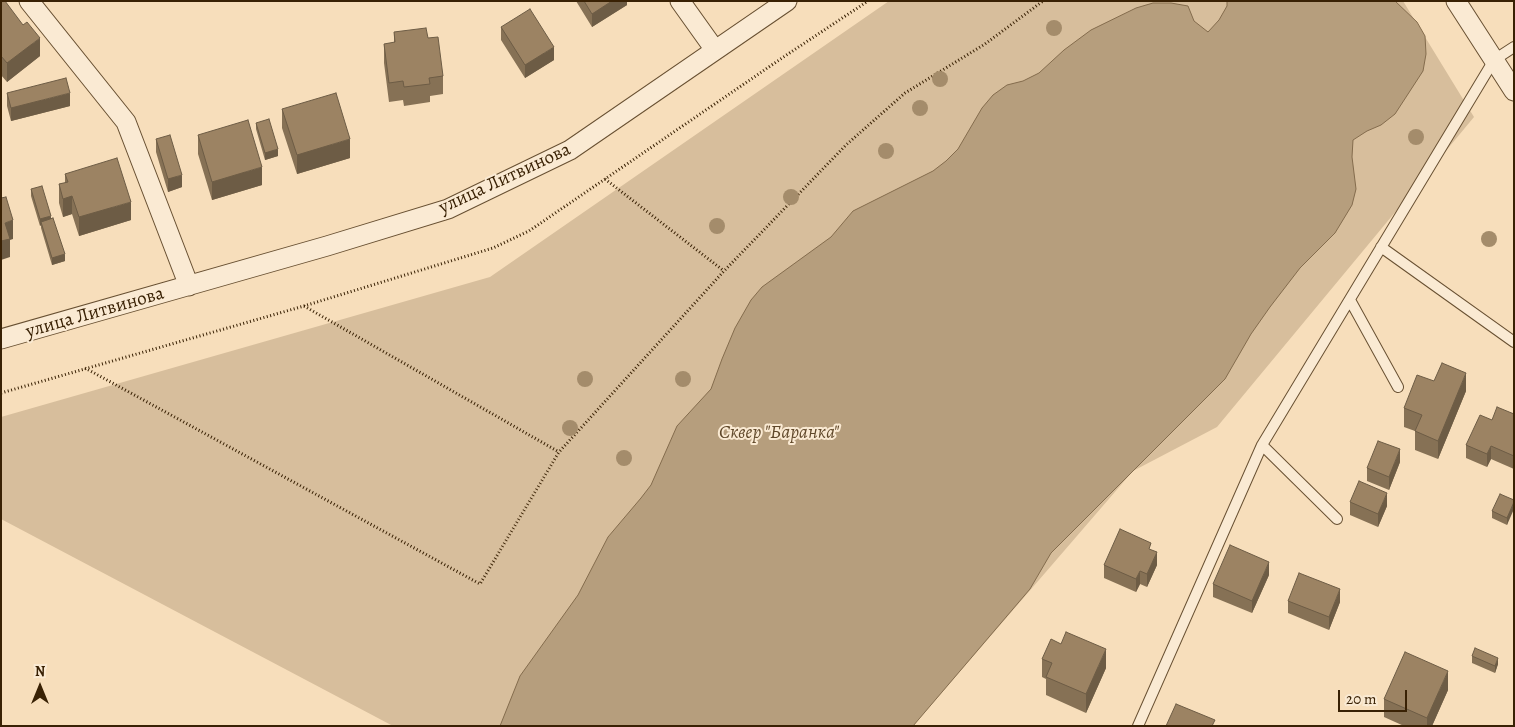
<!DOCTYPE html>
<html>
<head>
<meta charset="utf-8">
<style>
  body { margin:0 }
  #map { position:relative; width:1515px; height:727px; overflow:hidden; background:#f7debb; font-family:Alegreya,serif }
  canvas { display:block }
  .frame { position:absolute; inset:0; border:2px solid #392104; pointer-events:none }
  .north { position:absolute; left:15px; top:662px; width:50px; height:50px; -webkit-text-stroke:4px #faead3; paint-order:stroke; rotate:0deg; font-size:14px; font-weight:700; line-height:20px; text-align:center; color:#392104 }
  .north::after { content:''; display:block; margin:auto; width:18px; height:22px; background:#392104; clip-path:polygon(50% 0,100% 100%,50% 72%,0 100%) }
  .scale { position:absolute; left:1338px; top:690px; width:69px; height:22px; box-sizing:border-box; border:2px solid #392104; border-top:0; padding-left:6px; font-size:15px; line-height:18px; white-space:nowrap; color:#392104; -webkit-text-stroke:4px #faead3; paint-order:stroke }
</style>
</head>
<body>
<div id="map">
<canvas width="1515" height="727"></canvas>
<div class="frame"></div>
<div class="north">N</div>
<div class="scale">20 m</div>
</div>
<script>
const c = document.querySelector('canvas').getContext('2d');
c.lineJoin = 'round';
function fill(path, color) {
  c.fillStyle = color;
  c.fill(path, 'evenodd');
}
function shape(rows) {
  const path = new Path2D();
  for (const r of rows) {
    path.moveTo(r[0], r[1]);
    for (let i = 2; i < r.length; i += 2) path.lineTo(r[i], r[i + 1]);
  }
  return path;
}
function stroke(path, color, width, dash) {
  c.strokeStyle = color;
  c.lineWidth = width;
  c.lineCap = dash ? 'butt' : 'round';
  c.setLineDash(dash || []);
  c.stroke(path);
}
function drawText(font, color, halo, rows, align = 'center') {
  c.font = font + ' Alegreya,serif';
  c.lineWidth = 4;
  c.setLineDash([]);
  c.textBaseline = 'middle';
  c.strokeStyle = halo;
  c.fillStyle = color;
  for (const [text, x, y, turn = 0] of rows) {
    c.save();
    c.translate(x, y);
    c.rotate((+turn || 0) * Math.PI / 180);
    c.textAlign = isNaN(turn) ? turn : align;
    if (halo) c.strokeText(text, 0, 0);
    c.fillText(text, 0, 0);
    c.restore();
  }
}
const green = shape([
  [889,1,1403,1,1474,117,1217,427,1133,471,913,726,393,726,1,519,1,417,490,277]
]);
const water = shape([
  [1227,1,1395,1,1417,22,1425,36,1426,54,1423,71,1395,114,1381,125,1367,131,1353,140,1352,157,1356,189,1352,205,1335,233,1300,268,1270,307,1251,334,1225,379,1051,553,1030,589,913,726,500,726,520,676,578,595,608,537,641,498,651,485,677,426,711,389,722,359,735,328,751,300,762,287,831,237,853,211,933,171,946,161,958,149,982,108,993,95,1007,85,1023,81,1039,73,1064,50,1091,30,1136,8,1153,3,1171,3,1188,6,1194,21,1208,32,1219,20,1227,6,1227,1]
]);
const path = shape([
  [605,179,724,271],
  [304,306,559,452],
  [85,368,480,584,559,452,724,271,846,145,905,93,985,44,1043,1],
  [1,393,304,306,493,248,529,231,782,58,868,1]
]);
const service = shape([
  [1381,247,1514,342],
  [1350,300,1398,387],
  [1262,445,1337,519],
  [1138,726,1262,445,1494,60,1514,47]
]);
const minor = shape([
  [29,1,126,122,189,286],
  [680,1,715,50],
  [1456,1,1514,91],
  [1,339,327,246,448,209,570,150,787,1]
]);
const trees = [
  [1054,28],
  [940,79],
  [920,108],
  [1416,137],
  [886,151],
  [791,197],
  [717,226],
  [1489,239],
  [585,379],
  [683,379],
  [570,428],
  [624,458]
];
const wall = shape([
  [1,1,40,56,7,82,1,75],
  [576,1,627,1,627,5,592,27],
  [501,27,554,60,525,78,501,40],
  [394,32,428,38,443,76,443,94,430,96,430,102,404,106,403,100,389,102,384,63,384,44,394,43],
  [7,93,70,106,11,121,7,106],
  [282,109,350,158,297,174,282,128],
  [256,123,278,156,265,160,256,129],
  [198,135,262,185,212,200,198,154],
  [156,139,182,187,168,192,156,152],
  [65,174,131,220,79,236,72,214,63,217,59,203,59,184,65,183],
  [31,189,51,219,65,261,52,265,41,228,41,225,40,226,31,196],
  [1434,381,1466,391,1438,459,1415,450,1415,431,1404,427,1404,408],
  [1514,414,1514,469,1491,459,1487,467,1466,458,1466,445,1492,420],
  [1400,462,1389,490,1367,481,1367,468],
  [1514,500,1507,525,1492,518,1492,511],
  [1350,502,1387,506,1378,527,1350,515],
  [1151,550,1157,565,1147,587,1140,584,1136,592,1104,578,1104,565],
  [1269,575,1252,613,1213,597,1213,584],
  [1288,601,1340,602,1329,630,1288,613],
  [1472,656,1498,664,1495,673,1472,663],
  [1042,659,1106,668,1086,713,1046,695,1046,679,1042,677],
  [1448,690,1432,726,1404,726,1384,717,1384,699]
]);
const shadedWall = shape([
  [612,1,627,1,627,5,592,27,592,14],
  [40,38,40,56,7,82,7,63],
  [554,47,554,60,525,78,525,65],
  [70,93,70,106,11,121,11,108],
  [350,139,350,158,297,174,297,155],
  [278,149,278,156,265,160,265,153],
  [262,167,262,185,212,200,212,182],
  [182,175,182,187,168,192,168,179],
  [72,196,72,214,63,217,63,199],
  [131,202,131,220,79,236,79,217],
  [51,216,51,222,41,222,41,225,40,226,40,219],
  [13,220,13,239,10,240,10,257,1,260,1,241,5,223],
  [65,254,65,261,52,265,52,258],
  [1466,373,1466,391,1438,459,1438,441],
  [1491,446,1491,459,1487,467,1487,454],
  [1400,449,1400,462,1389,490,1389,477],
  [1387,493,1387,506,1378,527,1378,514],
  [1514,502,1514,509,1507,525,1507,518],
  [1157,552,1157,565,1147,587,1147,574],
  [1269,562,1269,575,1252,613,1252,601],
  [1140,571,1140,584,1136,592,1136,579],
  [1340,589,1340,602,1329,630,1329,617],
  [1106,649,1106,668,1086,713,1086,694],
  [1498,658,1498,664,1495,673,1495,666],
  [1448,671,1448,690,1432,726,1427,726,1427,718]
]);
const building = shape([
  [1,1,5,1,23,25,27,22,40,38,7,63,1,56,1,1],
  [584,1,612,1,592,14,584,1],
  [530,9,554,47,525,65,501,27,530,9],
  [426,28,428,38,438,37,443,76,429,78,430,84,404,87,403,81,389,83,384,44,395,42,394,32,426,28],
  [66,78,70,93,11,108,7,93,66,78],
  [336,93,350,139,297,155,282,109,336,93],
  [269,119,278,149,265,153,256,123,269,119],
  [248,120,262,167,212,182,198,135,248,120],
  [170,135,182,175,168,179,156,139,170,135],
  [117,158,131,202,79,217,72,196,63,199,59,184,68,182,65,174,117,158],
  [42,186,51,216,40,219,31,189,42,186],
  [6,197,13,220,5,223,10,239,1,241,1,198,6,197],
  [53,218,65,254,52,258,41,222,53,218],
  [1442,363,1466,373,1438,441,1415,431,1422,415,1404,408,1417,375,1434,381,1442,363],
  [1497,407,1514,414,1514,456,1491,446,1487,454,1466,445,1480,415,1492,420,1497,407],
  [1378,441,1400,449,1389,477,1367,468,1378,441],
  [1359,481,1387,493,1378,514,1350,502,1359,481],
  [1500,494,1514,500,1514,502,1507,518,1492,511,1500,494],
  [1120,529,1151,543,1149,549,1157,552,1147,574,1140,571,1136,579,1104,565,1120,529],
  [1230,545,1269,562,1252,601,1213,584,1230,545],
  [1299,573,1340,589,1329,617,1288,601,1299,573],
  [1066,632,1106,649,1086,694,1046,677,1052,663,1042,659,1051,639,1061,644,1066,632],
  [1475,648,1498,658,1495,666,1472,656,1475,648],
  [1405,652,1448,671,1427,718,1384,699,1405,652],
  [1176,704,1215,720,1212,726,1166,726,1176,704]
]);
const streetNames = [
  ["улица Литвинова",505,179,-25],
  ["улица Литвинова",95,313,-16]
];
const parkNames = [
  ["Сквер \"Баранка\"",779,433]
];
fill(green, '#d7be9c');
fill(water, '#b69e7d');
stroke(water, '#846c4d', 1);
stroke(service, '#685032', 12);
stroke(minor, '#685032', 21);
stroke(path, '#392104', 3, [1, 2.5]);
stroke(service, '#faead3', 10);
stroke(minor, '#faead3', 19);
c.fillStyle = '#a48c6b';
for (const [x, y] of trees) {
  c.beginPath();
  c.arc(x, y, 8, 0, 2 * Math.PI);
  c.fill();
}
fill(wall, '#867155');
fill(shadedWall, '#6d5c45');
fill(building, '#9c8363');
stroke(building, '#6d5c45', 1);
drawText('19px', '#392104', '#faead3', streetNames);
drawText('italic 19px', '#60482a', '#faead3', parkNames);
</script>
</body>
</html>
